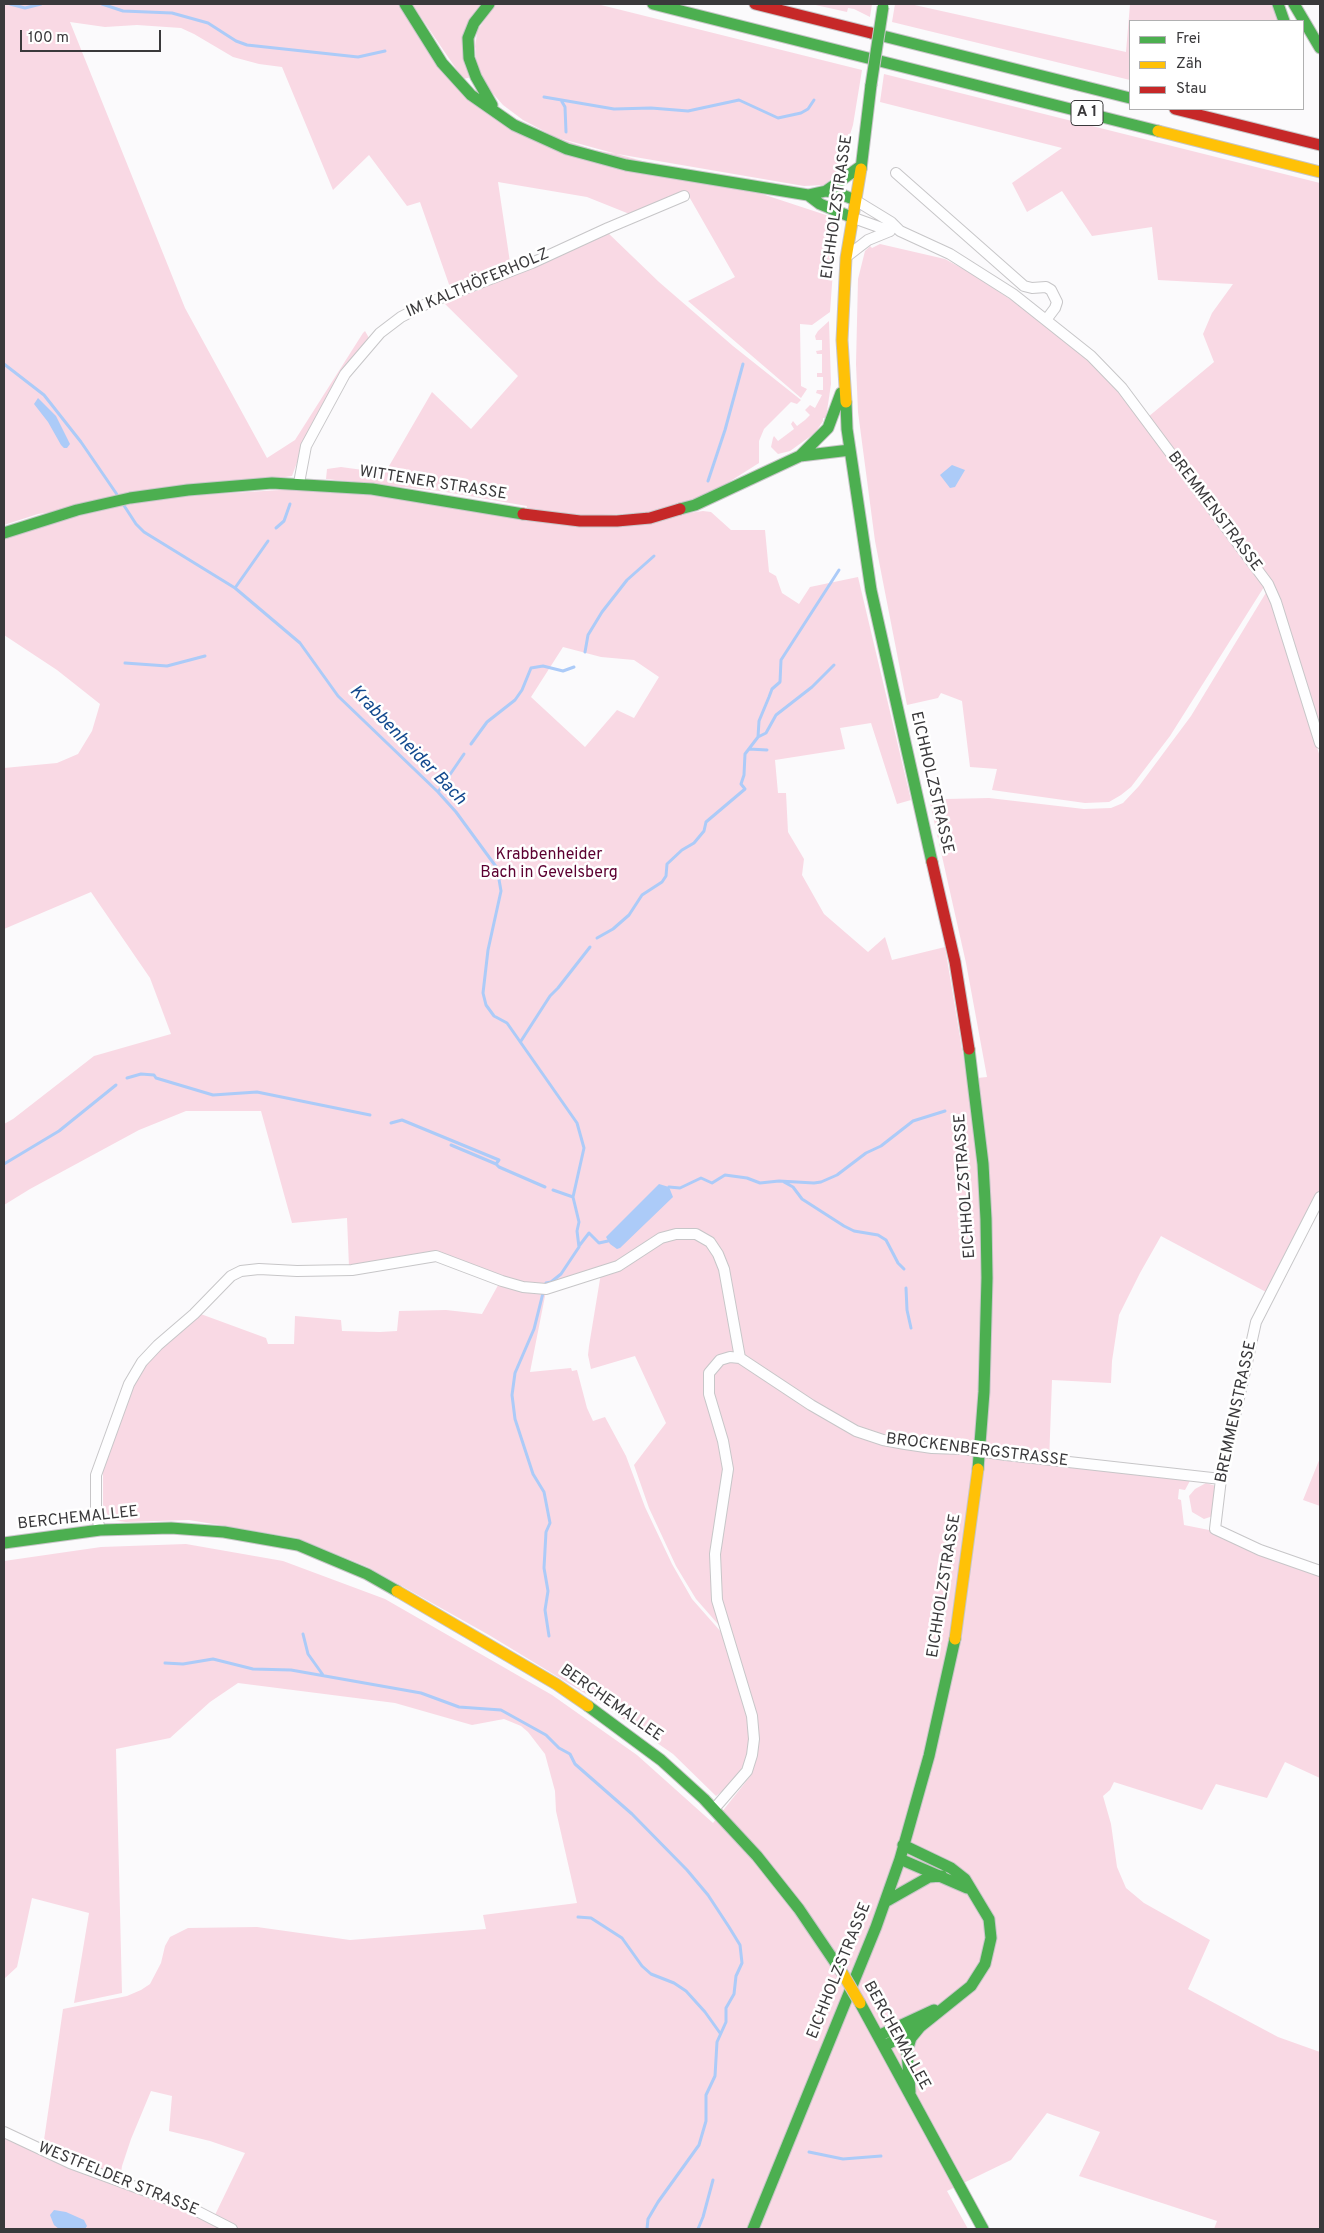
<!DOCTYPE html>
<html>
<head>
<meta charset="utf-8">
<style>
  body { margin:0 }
  #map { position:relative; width:1324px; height:2233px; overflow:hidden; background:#fbfafc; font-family:Overpass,sans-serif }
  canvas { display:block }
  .frame { position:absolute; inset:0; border:5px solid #3a393b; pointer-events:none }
  .legend { position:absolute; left:1129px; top:20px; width:175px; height:90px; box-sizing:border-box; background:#fff; border:1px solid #b0b0b1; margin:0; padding:6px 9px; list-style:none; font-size:15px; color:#3a393b }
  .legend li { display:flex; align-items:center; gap:10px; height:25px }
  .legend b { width:25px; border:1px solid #b0b0b1 }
  .scale { position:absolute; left:20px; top:30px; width:141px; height:22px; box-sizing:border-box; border:2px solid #3a393b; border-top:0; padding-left:6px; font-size:15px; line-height:18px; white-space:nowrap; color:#3a393b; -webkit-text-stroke:4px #fff; paint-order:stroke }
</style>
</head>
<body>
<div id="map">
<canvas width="1324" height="2233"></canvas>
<div class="frame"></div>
<ul class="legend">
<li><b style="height:6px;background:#4caf50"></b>Frei</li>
<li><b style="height:6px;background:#ffc107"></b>Zäh</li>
<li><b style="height:6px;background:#c62828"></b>Stau</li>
</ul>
<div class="scale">100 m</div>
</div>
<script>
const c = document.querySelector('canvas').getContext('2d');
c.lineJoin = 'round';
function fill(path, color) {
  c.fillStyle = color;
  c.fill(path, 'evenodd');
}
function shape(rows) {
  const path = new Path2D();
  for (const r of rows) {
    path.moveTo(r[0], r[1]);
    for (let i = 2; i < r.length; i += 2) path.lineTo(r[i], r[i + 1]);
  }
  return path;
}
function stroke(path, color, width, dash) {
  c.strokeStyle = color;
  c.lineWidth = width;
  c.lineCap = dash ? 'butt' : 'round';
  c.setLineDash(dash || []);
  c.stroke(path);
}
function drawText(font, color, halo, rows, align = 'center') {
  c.font = font + ' Overpass,sans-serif';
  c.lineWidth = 5;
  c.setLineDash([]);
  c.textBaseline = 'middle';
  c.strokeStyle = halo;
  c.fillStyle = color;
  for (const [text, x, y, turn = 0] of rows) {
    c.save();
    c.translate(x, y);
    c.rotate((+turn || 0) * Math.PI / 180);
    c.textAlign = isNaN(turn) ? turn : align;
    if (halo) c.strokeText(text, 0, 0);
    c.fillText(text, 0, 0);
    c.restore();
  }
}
const green = shape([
  [4,4,400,4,499,122,753,191,829,216,836,229,830,312,812,325,800,324,801,386,807,389,801,398,688,301,735,277,687,193,632,215,587,197,498,182,511,269,451,290,420,202,407,206,369,155,333,190,282,67,259,64,233,57,194,34,181,28,137,25,105,27,70,22,185,308,267,458,295,440,363,333,365,331,369,338,304,444,292,476,38,514,4,525],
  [412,4,480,4,472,77,463,79],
  [495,4,597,4,862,70,853,125,839,170,825,185,804,186,594,150,555,137,523,120,503,105,488,88,476,67,475,34],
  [811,4,872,4,870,17,854,9,848,8,847,12],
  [895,4,910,4,1126,52,1130,4,1271,4,1279,21,1130,21,1130,80,892,22],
  [884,74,1320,183,1320,733,1279,600,1148,417,1214,362,1203,334,1212,313,1233,284,1158,280,1152,227,1092,236,1062,191,1027,212,1012,183,1062,148,880,102],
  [606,231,659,282,733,346,801,400,797,404,791,402,764,429,759,441,759,463,721,487,690,501,654,512,585,516,526,510,527,506,440,491,326,479,327,469,341,467,385,473,432,392,471,429,518,376,441,300],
  [880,244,945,259,969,272,1031,313,1087,357,1117,389,1264,587,1170,736,1131,787,1121,795,1109,802,1085,803,992,790,997,769,970,767,962,701,941,693,938,698,907,705,875,541,858,412,856,364,858,279,865,251,870,246,872,248],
  [829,321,831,384,826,418,823,418,823,421,815,433,790,451,778,454,771,447,773,438,774,436,778,441,794,429,791,424,793,421,797,426,805,420,810,415,805,410,810,405,815,408,822,395,816,393,817,390,823,390,823,377,817,377,817,373,822,373,822,354,817,354,816,351,822,350,822,340,816,340,815,336,818,331],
  [296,489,368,493,531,520,689,513,703,511,711,512,731,530,765,530,769,572,776,576,782,593,799,604,810,587,858,577,911,800,897,804,871,723,840,728,845,749,775,760,778,793,786,793,788,832,804,859,802,875,824,914,868,952,885,937,892,960,945,947,967,1079,987,1077,966,963,930,803,946,799,989,798,1084,809,1111,808,1123,803,1139,786,1191,716,1267,591,1272,600,1320,757,1320,1190,1266,1292,1161,1236,1140,1273,1119,1315,1112,1361,1111,1383,1052,1380,1049,1463,1191,1479,1185,1490,1179,1489,1178,1499,1181,1500,1184,1525,1214,1531,1320,1574,1320,1778,1285,1762,1267,1798,1216,1784,1202,1810,1114,1782,1110,1790,1103,1796,1111,1824,1117,1867,1126,1888,1144,1903,1210,1940,1188,1989,1278,2037,1320,2052,1320,2229,1214,2229,1217,2221,1079,2176,1100,2132,1047,2113,1011,2160,947,2191,968,2229,238,2229,214,2217,245,2153,210,2141,169,2131,172,2096,151,2091,131,2139,122,2166,120,2179,43,2147,63,2009,127,1996,141,1990,150,1984,161,1963,165,1946,170,1937,188,1928,257,1927,350,1940,486,1929,483,1915,577,1903,556,1811,555,1791,545,1754,528,1732,521,1726,504,1719,472,1725,395,1703,238,1683,210,1702,170,1738,116,1749,122,1993,74,2003,89,1913,32,1898,17,1967,4,1979,4,1561,101,1547,186,1544,283,1561,385,1599,552,1695,637,1755,713,1823,752,1774,746,1761,733,1783,716,1796,673,1754,591,1697,489,1635,368,1567,297,1538,189,1520,126,1522,111,1520,103,1507,103,1462,122,1406,144,1364,198,1313,266,1338,268,1344,294,1344,295,1316,341,1320,342,1331,380,1332,397,1331,399,1311,446,1310,482,1314,501,1280,437,1254,349,1267,347,1218,292,1223,261,1111,186,1111,139,1130,30,1189,4,1205,4,1124,13,1119,94,1056,171,1034,150,978,91,892,4,929,4,768,57,763,78,754,92,731,100,704,57,670,4,635,4,539,53,522,125,505,184,496],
  [563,647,601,657,634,660,659,677,634,718,617,710,585,747,531,697],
  [602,1267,589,1346,588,1355,591,1369,635,1356,666,1423,634,1465,649,1508,676,1566,696,1599,724,1631,722,1633,692,1599,672,1564,645,1507,626,1456,605,1417,593,1421,587,1408,577,1370,572,1371,571,1368,530,1372,546,1291,540,1294,543,1286],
  [1320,1458,1320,1506,1303,1500],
  [1206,1483,1216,1486,1213,1516,1204,1519,1192,1512,1189,1496,1195,1489],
  [4,2134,134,2188,228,2229,4,2229]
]);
const water = shape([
  [38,398,56,416,70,444,67,448,64,448,61,445,48,422,34,404],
  [952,465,965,470,955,487,950,488,940,475],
  [659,1184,669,1187,673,1197,620,1248,617,1249,610,1244,606,1237],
  [54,2210,66,2212,84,2220,87,2226,85,2229,59,2229,54,2225,50,2215]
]);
const stream = shape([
  [10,4,25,8,41,4],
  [102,4,123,11,172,13,208,23,236,41,247,45,358,57,385,51],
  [544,97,614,109,651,108,688,111,739,100,778,118,801,113,808,109,814,100],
  [561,100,565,107,566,132],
  [4,364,44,395,81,442,118,496],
  [708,481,725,430,743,364],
  [123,504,136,524,144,532,235,588,300,643,338,696,438,792,456,812,497,868,501,891,488,950,483,993,486,1005,494,1016,507,1023,577,1123,584,1148,573,1197,579,1222,577,1231,579,1247,561,1274,551,1282,546,1283],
  [276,528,284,521,290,504],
  [235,588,268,541],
  [585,652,588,635,602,612,627,580,654,556],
  [125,663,167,666,205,656],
  [758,737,766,733,776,715,812,687,834,665],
  [471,744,487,722,515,700,522,690,531,668,543,666,563,671,574,667],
  [749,749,767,750],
  [438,792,464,754],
  [597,938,613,929,629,915,642,895,662,882,666,876,667,864,682,850,694,843,704,831,706,822,745,789,741,784,744,775,745,754,758,737,759,721,769,697,772,689,780,682,781,660,839,570],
  [521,1041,550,996,558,988,590,947],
  [127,1078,141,1074,154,1075,156,1078,213,1095,257,1092,370,1115],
  [391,1123,402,1120,499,1160,496,1164,499,1167,545,1187],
  [451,1145,496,1164],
  [4,1164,59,1131,116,1085],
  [784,1182,793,1187,802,1199,844,1226,854,1231,878,1235,886,1240,898,1263,904,1269],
  [669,1187,680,1188,701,1178,712,1183,725,1175,747,1178,760,1183,779,1181,814,1183,821,1182,837,1175,866,1153,881,1146,913,1121,945,1111],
  [553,1190,573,1197],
  [579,1246,589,1233,599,1243,608,1241],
  [906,1288,907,1310,911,1328],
  [543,1293,534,1329,515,1373,512,1395,515,1419,533,1474,544,1492,550,1523,546,1532,544,1568,548,1591,545,1610,549,1636],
  [303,1634,308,1654,323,1675],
  [165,1663,183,1664,213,1659,253,1669,291,1670,421,1693,459,1707,501,1710,546,1735,559,1748,570,1754,575,1764,632,1814,687,1870,708,1895,729,1927,740,1945,742,1963,736,1976,734,1994,726,2008,726,2022,717,2042,715,2076,706,2095,706,2121,699,2145,658,2202,648,2219,647,2229],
  [578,1917,591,1918,622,1938,642,1966,651,1974,674,1983,686,1991,705,2012,720,2033],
  [809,2152,843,2159,881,2156],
  [698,2229,703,2217,713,2180]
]);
const street = shape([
  [896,173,1024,286,1032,288,1046,287,1051,290,1057,302,1055,308,1046,320],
  [855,200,891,222,900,231,950,254,1013,294,1091,356,1122,388,1268,584,1276,602,1320,743],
  [851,217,890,231],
  [846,257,868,240,890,231],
  [299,483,306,446,345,374,380,333,401,317,428,303,532,263,608,228,684,196],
  [1320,1197,1256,1322,1221,1479,1215,1529,1260,1550,1320,1571],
  [1006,1455,1221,1479],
  [100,1530,96,1513,96,1475,129,1384,142,1362,158,1345,194,1314,231,1276,241,1271,259,1269,297,1271,352,1270,436,1256,502,1281,523,1287,546,1289,618,1266,661,1238,676,1234,696,1234,710,1242,718,1254,724,1269,740,1358],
  [714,1809,747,1771,752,1755,754,1739,752,1716,717,1600,715,1554,728,1469,723,1441,709,1394,709,1373,720,1360,730,1357,740,1358,811,1405,856,1431,883,1440,905,1444,932,1448,963,1449],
  [4,2132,70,2163,187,2206,232,2229]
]);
const fast = shape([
  [405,4,442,63,471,95,514,125,567,149,626,165,808,195,826,191,861,166],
  [489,4,474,23,468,38,469,58,476,77,492,105],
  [653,4,1158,131],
  [1278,4,1284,21],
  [1294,4,1320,48],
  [871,33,1130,98],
  [861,169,871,85],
  [826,191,838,193,855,200],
  [808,195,820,204,851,217],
  [846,402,847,429,871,590,932,862],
  [800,456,828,428,841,393],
  [680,509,695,505,800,456,850,450],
  [4,533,77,510,130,498,188,490,272,483,372,489,523,514],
  [969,1049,983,1164,986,1219,987,1278,984,1392,978,1469],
  [4,1543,100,1530,171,1528,224,1532,298,1545,367,1574,397,1591],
  [588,1706,661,1760,704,1799,757,1856,799,1909,843,1974],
  [903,1845,951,1868,965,1879,989,1919,991,1938,985,1964,971,1986,920,2027,911,2038,907,2051,910,2092],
  [900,1859,967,1888],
  [885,1902,929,1877,942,1876],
  [860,2003,983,2229],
  [878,2036,934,2010],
  [884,2046,918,2028],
  [753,2229,876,1927,900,1859,929,1756,955,1639]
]);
const slow = shape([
  [1158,131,1320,172],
  [846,402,842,340,846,258,861,169],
  [397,1591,556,1684,588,1706],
  [955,1639,978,1469]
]);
const jam = shape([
  [755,4,871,33],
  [1175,109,1320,145],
  [523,514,580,521,617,521,650,518,680,509],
  [932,862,955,962,969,1049]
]);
const streetBridge = shape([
  [963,1449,1006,1455]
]);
const fastBridge = shape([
  [871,85,883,7]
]);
const slowBridge = shape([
  [843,1974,860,2003]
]);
const shields = [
  [1087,113,32]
];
const shieldNames = [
  ["A 1",1087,113]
];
const streetNames = [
  ["EICHHOLZSTRASSE",838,207,-82],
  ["IM KALTHÖFERHOLZ",478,284,-23],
  ["WITTENER STRASSE",433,484,9],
  ["BREMMENSTRASSE",1214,512,53],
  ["EICHHOLZSTRASSE",931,783,77],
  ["EICHHOLZSTRASSE",966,1186,-94],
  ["BREMMENSTRASSE",1237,1412,-78],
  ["BROCKENBERGSTRASSE",977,1451,7],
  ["BERCHEMALLEE",78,1519,-6],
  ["EICHHOLZSTRASSE",945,1586,-81],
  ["BERCHEMALLEE",611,1704,35],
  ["EICHHOLZSTRASSE",840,1971,-68],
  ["BERCHEMALLEE",896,2036,61],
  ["WESTFELDER STRASSE",118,2180,22]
];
const parkNames = [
  ["Krabbenheider",549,856],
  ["Bach in Gevelsberg",549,874]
];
const waterNames = [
  ["Krabbenheider Bach",407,746,46]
];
fill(green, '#f9d9e4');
fill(water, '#accbf8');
stroke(stream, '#accbf8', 3);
stroke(street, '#c7c6c8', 12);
stroke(fast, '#c7c6c8', 13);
stroke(slow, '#c7c6c8', 13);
stroke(jam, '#c7c6c8', 13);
stroke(street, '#fefeff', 10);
stroke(fast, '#4caf50', 11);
stroke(slow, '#ffc107', 11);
stroke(jam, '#c62828', 11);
stroke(streetBridge, '#c7c6c8', 12, []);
stroke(fastBridge, '#c7c6c8', 13, []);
stroke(slowBridge, '#c7c6c8', 13, []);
stroke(streetBridge, '#fefeff', 10);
stroke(fastBridge, '#4caf50', 11);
stroke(slowBridge, '#ffc107', 11);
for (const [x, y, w] of shields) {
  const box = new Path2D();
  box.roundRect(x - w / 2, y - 12.5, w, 25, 4);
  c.fillStyle = '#fff';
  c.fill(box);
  stroke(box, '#3a393b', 1);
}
drawText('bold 15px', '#3a393b', null, shieldNames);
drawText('16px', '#3a393b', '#fff', streetNames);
drawText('16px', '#5c0031', '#fff', parkNames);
drawText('italic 18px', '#13498e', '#fff', waterNames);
</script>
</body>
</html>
